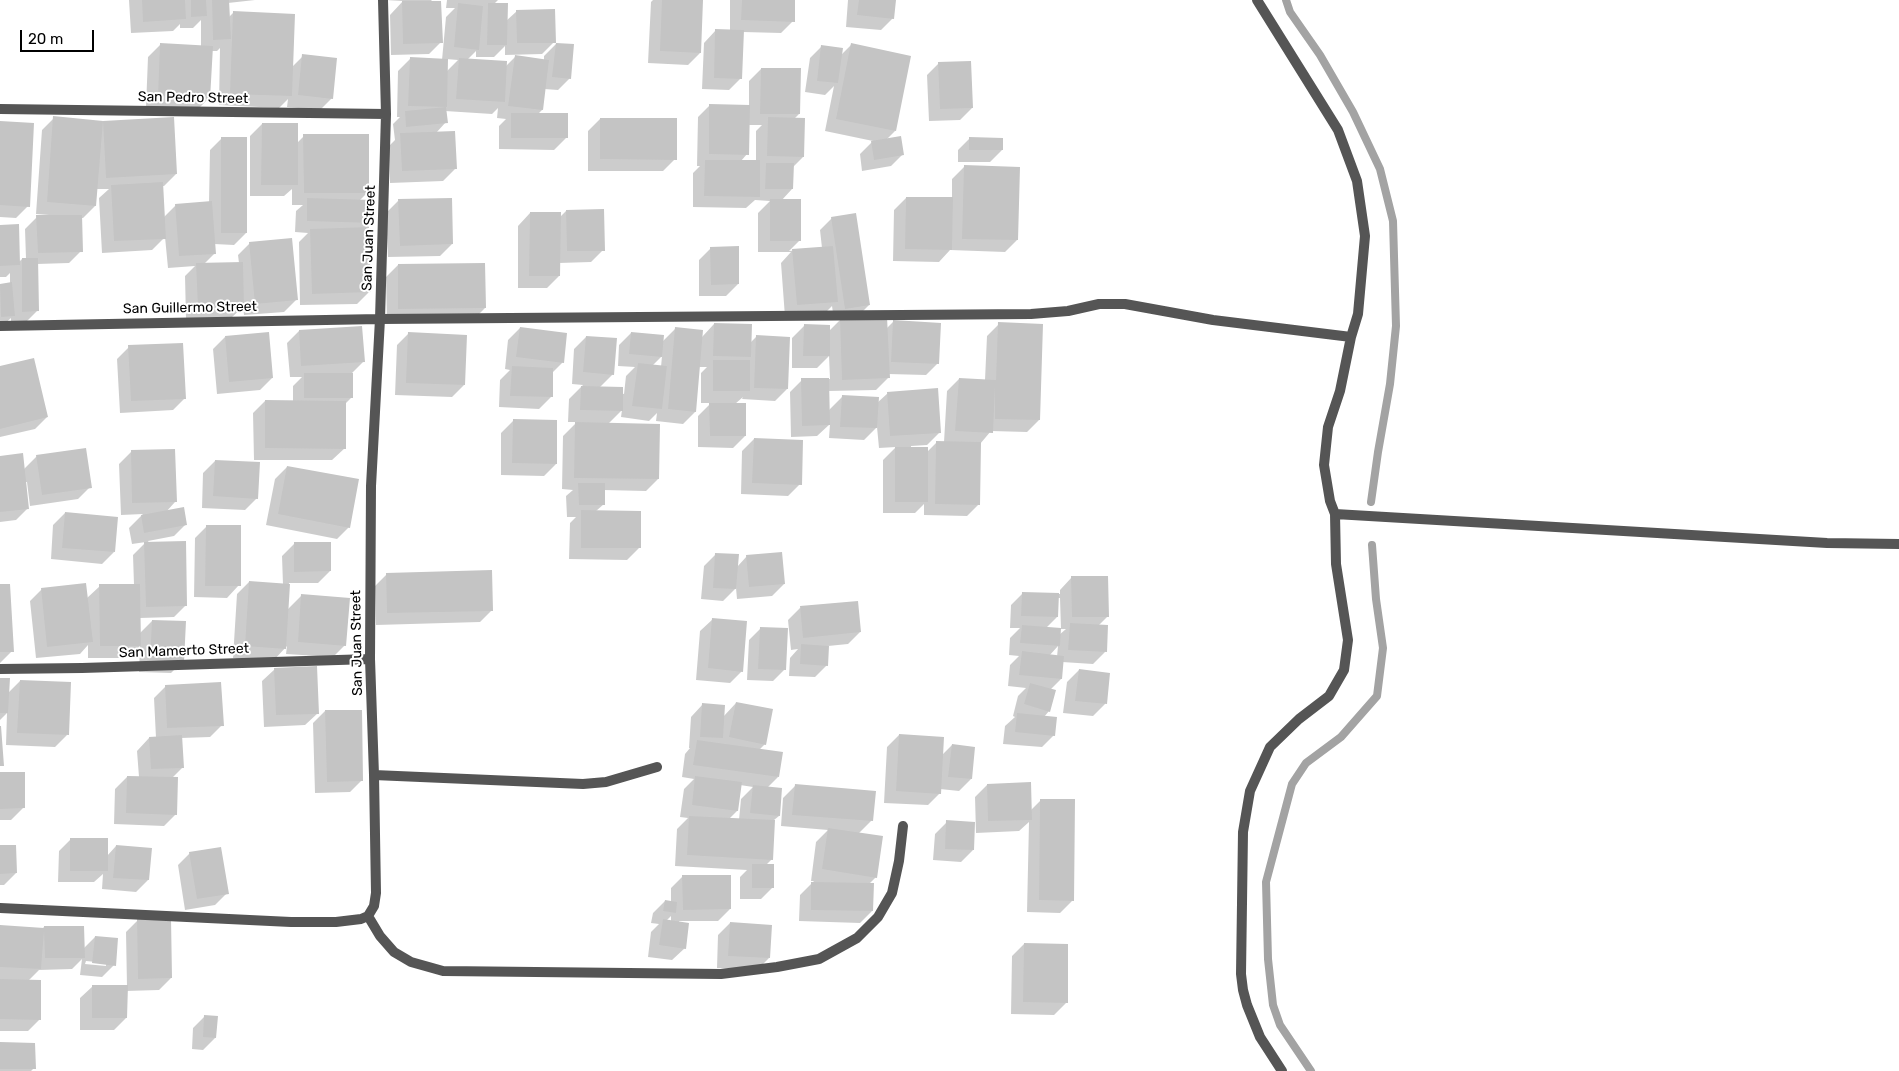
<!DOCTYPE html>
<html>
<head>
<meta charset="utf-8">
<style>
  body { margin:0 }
  #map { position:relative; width:1899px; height:1071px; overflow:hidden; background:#fff; font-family:Rubik,sans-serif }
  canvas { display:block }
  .scale { position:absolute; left:20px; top:30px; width:74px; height:22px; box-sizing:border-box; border:2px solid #000; border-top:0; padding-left:6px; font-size:15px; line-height:18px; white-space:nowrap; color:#000; -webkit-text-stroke:4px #fff; paint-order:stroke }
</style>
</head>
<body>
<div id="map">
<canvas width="1899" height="1071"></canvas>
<div class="scale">20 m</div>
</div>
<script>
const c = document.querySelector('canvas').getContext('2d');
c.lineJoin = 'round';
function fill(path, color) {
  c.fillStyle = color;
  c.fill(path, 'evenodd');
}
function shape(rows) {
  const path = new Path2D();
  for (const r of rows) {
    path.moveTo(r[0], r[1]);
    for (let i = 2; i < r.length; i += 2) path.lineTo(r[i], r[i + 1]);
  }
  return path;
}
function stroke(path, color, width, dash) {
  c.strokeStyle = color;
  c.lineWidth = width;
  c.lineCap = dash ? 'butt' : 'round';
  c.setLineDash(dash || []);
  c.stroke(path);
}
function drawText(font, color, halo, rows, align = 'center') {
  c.font = font + ' Rubik,sans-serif';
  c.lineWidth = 4;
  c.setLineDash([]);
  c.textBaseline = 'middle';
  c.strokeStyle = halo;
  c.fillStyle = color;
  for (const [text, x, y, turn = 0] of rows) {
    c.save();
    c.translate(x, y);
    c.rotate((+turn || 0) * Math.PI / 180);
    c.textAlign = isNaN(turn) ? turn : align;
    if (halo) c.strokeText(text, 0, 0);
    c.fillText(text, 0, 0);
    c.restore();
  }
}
const shadow = shape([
  [129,0,255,0,228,3,229,17,233,13,292,67,303,56,332,98,320,110,287,107,288,99,279,108,219,105,220,48,217,51,211,51,209,98,197,110,146,107,148,57,160,45,201,46,201,20,193,28,180,28,180,24,173,31,131,33],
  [385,0,432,0,430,2,441,42,429,54,391,55,390,15,403,1],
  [447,0,498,0,494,4,506,21,517,11,554,42,542,54,505,55,505,46,494,57,476,57,476,51,467,60,506,66,515,57,544,60,544,56,556,44,570,78,558,90,544,89,542,110,538,114,566,138,554,150,499,149,499,126,506,119,497,118,498,108,492,114,445,111,446,122,436,133,455,169,443,181,390,183,389,146,395,140,393,124,400,117,397,117,398,71,410,59,442,60,446,17,455,8,446,8],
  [446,59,458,60,446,72],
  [653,0,702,0,700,53,688,65,648,63,651,2],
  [730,0,794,0,793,21,781,33,743,32,741,78,729,90,702,89,704,43,716,30,730,31],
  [848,0,894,0,893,18,881,30,846,27],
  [851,45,895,131,886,140,903,154,891,166,862,171,860,154,873,141,825,131,834,86,825,95,805,92,810,58,822,46,840,56],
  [939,63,972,108,960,120,929,121,927,75],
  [761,69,799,114,794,119,803,157,793,167,792,189,781,201,800,240,789,251,822,248,820,230,832,218,869,305,857,317,886,329,894,321,938,363,926,375,888,374,888,378,876,390,828,391,829,410,842,397,877,403,888,393,939,433,927,445,911,446,911,448,927,452,937,442,944,442,947,391,959,379,985,380,987,336,999,324,1039,420,1027,432,991,431,980,444,979,504,967,516,924,515,924,504,915,513,883,513,883,460,896,447,879,448,877,427,864,440,829,438,830,424,817,436,791,437,790,392,802,380,830,379,829,356,817,368,792,368,792,338,804,326,829,331,841,319,834,320,832,306,825,313,785,317,781,263,791,252,758,252,758,213,770,201,755,200,746,208,693,207,693,173,700,166,697,166,698,117,710,105,749,106,749,81],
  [748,125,762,125,756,131,756,161,741,161,747,154],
  [54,118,103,122,173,118,176,174,164,186,162,186,163,218,176,205,209,203,210,150,222,138,246,233,234,245,214,244,215,253,204,264,239,263,238,255,250,243,296,300,284,312,244,315,243,307,231,318,186,319,185,276,195,266,168,268,165,237,152,250,102,253,99,198,109,189,96,189,95,206,83,218,80,218,81,251,69,263,37,264,37,311,25,323,11,323,11,318,0,328,0,285,10,284,10,273,6,277,0,277,0,226,18,263,22,259,26,259,25,229,37,217,48,216,49,215,36,214,42,130],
  [600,119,675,159,663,171,588,171,588,131],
  [0,122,28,206,16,218,0,217],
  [262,124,297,143,304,136,368,192,359,201,373,222,366,229,369,292,357,304,300,305,299,242,308,233,295,232,296,211,303,205,292,205,292,189,284,196,250,196,250,136],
  [970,138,1002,150,990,162,958,162,958,150],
  [964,167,1017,240,1005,252,950,250,939,262,893,261,894,210,906,198,952,199,952,179],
  [398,201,452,244,440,256,388,257,386,213],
  [566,211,603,250,591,262,559,263,559,276,547,288,518,288,518,226,530,213,559,218],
  [711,248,738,284,726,296,699,296,699,260],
  [398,265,485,308,473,320,387,321,386,277],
  [714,324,750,343,756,337,787,389,775,401,742,399,743,397,735,404,745,436,733,448,698,447,698,416,711,403,701,403,701,373,707,367,699,367,695,412,683,424,656,421,657,413,649,421,621,417,622,410,608,424,658,479,646,491,603,490,604,504,596,511,639,548,627,560,569,559,570,523,576,517,567,517,566,496,573,490,562,489,563,436,577,422,568,422,569,399,583,385,572,384,574,349,586,337,613,374,600,387,624,394,626,376,635,367,618,366,619,345,631,333,662,342,675,329,702,337],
  [662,356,661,367,652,366],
  [520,328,563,362,552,373,551,397,539,409,499,407,500,380,510,370,505,369,508,340],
  [299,331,363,362,351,374,351,398,345,404,345,448,332,460,254,460,253,413,265,401,293,402,293,386,302,377,290,377,287,343],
  [409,333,464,385,452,397,395,395,397,345],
  [225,337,272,378,260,390,217,394,213,349],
  [129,347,185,398,173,410,120,413,117,359],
  [0,367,47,417,35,429,0,437],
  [513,421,556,464,544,476,501,475,501,433],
  [754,439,800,484,788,496,741,494,742,451],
  [131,452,175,502,166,512,186,524,174,536,148,541,186,605,174,617,140,618,140,633,152,621,183,661,171,673,139,672,140,646,128,658,88,658,88,645,80,654,36,658,30,601,42,589,87,598,100,586,134,585,133,555,146,542,132,544,129,528,143,514,121,515,119,464],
  [37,456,90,487,78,499,30,506,27,482,25,482,28,508,16,520,0,522,0,457,23,470],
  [215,461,257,498,245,510,202,508,203,473],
  [287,467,349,527,337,539,266,525,275,479],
  [65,513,114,552,102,564,51,559,53,525],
  [207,526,239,585,227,598,194,597,195,538],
  [294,544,330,571,318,583,289,583,287,610,302,595,345,645,333,657,286,654,287,646,273,661,233,658,237,594,249,582,283,585,282,556],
  [716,554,737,567,747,556,784,584,772,596,737,599,736,588,723,601,701,599,704,566],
  [387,574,492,610,480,622,376,625,375,586],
  [1072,577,1108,616,1098,626,1105,652,1093,664,1062,662,1061,679,1050,690,1049,711,1044,717,1054,735,1042,747,1003,744,1005,726,1015,717,1013,716,1018,696,1026,688,1008,686,1010,665,1019,656,1009,655,1010,638,1020,628,1010,628,1011,605,1023,593,1060,594,1060,590],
  [1058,598,1060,598,1061,629,1066,629,1059,635,1046,628,1057,617],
  [1058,646,1057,657,1049,656],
  [0,586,12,651,0,663],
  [800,608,860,632,848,644,828,646,827,665,815,677,789,676,790,658,798,649,791,650,788,620],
  [713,619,742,671,730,683,696,680,700,631],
  [761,628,785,669,773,681,747,680,749,640],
  [275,669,318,713,305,725,264,727,262,681],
  [1079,670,1109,674,1105,704,1093,716,1063,713,1067,682],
  [0,679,8,693,20,681,67,735,55,747,6,745,7,713,0,720],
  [166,686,222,725,210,737,181,738,183,767,172,778,176,814,164,826,114,824,115,789,127,777,139,777,137,751,149,738,156,738,154,698],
  [736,703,765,744,759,750,778,777,767,788,779,816,774,820,772,859,766,865,773,887,761,899,740,899,740,877,747,870,675,866,677,829,688,818,680,817,684,789,694,779,682,777,685,754,690,748,689,748,691,717,703,704,723,717],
  [740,785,753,787,741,799,739,820,729,819,737,811],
  [325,711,362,780,350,792,315,793,313,723],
  [899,735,942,755,952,745,971,779,959,791,940,789,940,793,928,805,884,803,887,747],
  [0,773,23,808,11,820,0,820],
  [987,785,1031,810,1041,800,1072,901,1060,913,1027,912,1029,822,1019,831,976,833,975,797],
  [795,786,872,820,858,834,876,877,869,884,872,911,860,923,799,921,800,895,814,881,811,881,816,842,828,830,781,826,783,798],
  [947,822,973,850,961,862,933,860,935,834],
  [71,839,107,856,116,846,148,880,136,892,102,889,103,874,94,882,58,882,59,851],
  [0,847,16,873,4,885,0,885],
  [190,853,227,893,215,905,185,910,178,865],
  [683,876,730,909,718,921,679,921,685,948,672,960,648,957,651,932,659,924,651,923,653,913,665,901,671,902,671,888],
  [671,916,671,922,666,921],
  [138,920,171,978,159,990,126,991,126,1018,114,1030,80,1030,80,998,93,986,127,987,126,932],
  [730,923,769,958,757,970,717,968,718,935],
  [0,927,42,929,44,927,84,948,95,937,114,965,102,977,80,975,82,959,72,969,39,970,28,981,40,1019,28,1031,0,1031],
  [86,961,106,963,106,966,85,964],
  [1024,944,1066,1003,1054,1015,1011,1014,1012,956],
  [205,1016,215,1038,203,1050,192,1049,193,1028],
  [0,1044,34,1068,31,1071,0,1071]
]);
const stream = shape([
  [1286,0,1290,12,1320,55,1353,112,1380,169,1393,221,1396,326,1390,384,1378,452,1371,502],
  [1311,1071,1280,1025,1273,1005,1268,959,1266,882,1292,784,1306,763,1341,737,1377,696,1383,648,1376,599,1372,545]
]);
const building = shape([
  [142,0,185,0,186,19,143,22],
  [191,0,206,0,207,16,191,17],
  [212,0,229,0,231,39,213,40],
  [662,0,703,0,701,53,660,51],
  [742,0,795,0,795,22,741,20],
  [859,0,896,0,894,19,857,15],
  [402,1,441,1,443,43,403,44],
  [458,3,483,6,479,50,454,47],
  [488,3,508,3,507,45,487,45],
  [555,9,556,43,574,44,571,79,552,77,556,43,517,43,516,10],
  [233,11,295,14,292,96,230,94],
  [715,29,744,30,742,79,714,78],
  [160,43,213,46,210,99,158,96],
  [851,43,911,56,896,131,836,119],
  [821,45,843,48,838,83,817,81],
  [302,54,337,58,333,99,298,95],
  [515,55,549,60,543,110,508,106],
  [410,57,448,59,447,107,408,106],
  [459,58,507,61,505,102,456,99],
  [971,61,973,108,940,109,938,62],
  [761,68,801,68,800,114,760,114],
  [709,104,750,105,749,155,709,154],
  [446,107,448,123,406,127,405,111],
  [511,113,568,113,568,138,511,138],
  [53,116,103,121,174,117,177,174,106,178,103,121,96,206,47,202],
  [768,117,805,118,804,157,767,156],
  [600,118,677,118,677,160,600,159],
  [0,121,34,123,30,207,0,205],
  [262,123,298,123,298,185,261,185],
  [455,131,457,169,402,171,400,133],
  [303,134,369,134,369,193,304,193],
  [901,136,904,155,874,160,871,141],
  [221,137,247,137,247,233,221,233],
  [969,137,1003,138,1003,150,969,150],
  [705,160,760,160,760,197,704,196],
  [766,163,794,163,793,189,765,189],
  [964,165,1020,167,1018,240,962,239],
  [163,182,166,239,114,241,111,185],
  [906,197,953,197,952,250,905,249],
  [307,198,374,200,374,223,307,221],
  [452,198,453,244,400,246,398,199],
  [770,199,801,199,801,241,770,241],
  [212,201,216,254,179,256,175,204],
  [604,209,605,251,567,251,566,210],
  [530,212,561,212,560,276,529,276],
  [856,213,870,305,845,309,831,217],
  [36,215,82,215,83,252,38,253],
  [19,224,20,265,0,266,0,225],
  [369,227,371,292,312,294,310,229],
  [292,238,298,300,255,304,249,242],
  [739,246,739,284,711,285,710,247],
  [833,246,838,302,797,305,792,249],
  [22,258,38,258,39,311,22,312],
  [243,262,244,307,198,308,196,263],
  [485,263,486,308,398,309,398,264],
  [12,282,15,316,1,317,0,284],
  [887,317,890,378,842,380,840,319],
  [893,320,941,323,939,364,891,362],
  [998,322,1043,324,1040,420,995,419,995,386,993,433,955,431,959,378,996,380],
  [714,323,752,324,751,357,713,356],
  [804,324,830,325,830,356,803,356],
  [362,326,365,362,301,366,299,330],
  [520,327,567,333,564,363,516,357],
  [675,327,703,330,696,412,668,409],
  [269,332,273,378,229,382,225,336],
  [408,332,467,335,465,385,406,383],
  [631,332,664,335,662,357,629,354],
  [756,335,790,337,788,389,754,388],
  [586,336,617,338,614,375,583,372],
  [183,343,186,399,131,401,128,345],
  [34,358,48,417,0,429,0,366],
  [713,360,750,360,750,391,713,391],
  [638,363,667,366,662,409,632,406],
  [512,366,553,368,553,397,510,396],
  [304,373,353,373,353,398,304,398],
  [801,378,829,378,830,425,802,426],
  [581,386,623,387,623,411,580,410],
  [938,388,941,433,890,436,887,392],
  [842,395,879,397,877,428,840,427],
  [265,400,346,401,346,449,265,448],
  [709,403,746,403,746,436,710,436],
  [513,419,557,420,557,464,512,463],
  [575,422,660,424,659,479,574,478],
  [754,438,803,440,802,485,752,483],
  [936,441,981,442,980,505,935,504],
  [895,447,928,447,928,502,895,502],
  [86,448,92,488,42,495,36,455],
  [175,449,177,502,132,503,131,450],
  [23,453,29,509,0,512,0,456],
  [215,460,260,462,258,499,213,496],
  [287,466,359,479,350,528,278,514],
  [578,483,605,483,605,505,579,505],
  [184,507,187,525,144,533,141,515],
  [581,510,641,511,641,548,581,548],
  [65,512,118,517,115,552,62,548],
  [206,525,241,525,241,586,205,586],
  [186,541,187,606,146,607,144,542],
  [294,542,331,542,331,571,294,572],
  [782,552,785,584,749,587,746,555],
  [715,553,739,554,736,589,713,588],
  [492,570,493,611,387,613,386,573],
  [1071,576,1108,576,1109,617,1072,617],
  [249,581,290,584,286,649,245,646],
  [86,583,93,642,47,647,41,588],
  [0,584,10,584,14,652,0,652],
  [99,584,140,584,141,646,100,646],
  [1022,592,1059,593,1058,617,1021,616],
  [301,594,350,598,346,646,298,642],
  [858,601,861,632,803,638,800,606],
  [712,618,747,621,743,672,708,668],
  [152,620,186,621,184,662,150,660],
  [1070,623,1108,625,1107,652,1068,650],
  [1022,625,1061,628,1060,646,1020,643],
  [760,627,788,628,786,670,758,669],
  [801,644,829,646,828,666,800,664],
  [1022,651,1064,656,1062,679,1019,675],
  [317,666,319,714,276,715,274,668],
  [1079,669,1110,673,1107,704,1075,701],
  [0,678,10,678,8,713,0,713],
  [20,680,71,682,69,735,17,733],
  [221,682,224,726,167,728,165,685],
  [1030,683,1056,690,1050,712,1024,704],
  [736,702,773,709,766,745,729,737],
  [702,703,725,705,723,738,700,737],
  [325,710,362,710,363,781,327,782],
  [1017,713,1057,717,1055,736,1015,732],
  [0,726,1,726,4,766,0,766],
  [899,734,944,737,941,794,896,791],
  [182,735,184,768,151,769,149,737],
  [697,740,783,752,779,777,693,765],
  [952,744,975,747,972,779,948,777],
  [0,772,25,772,25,808,0,809],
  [127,776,178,777,177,815,126,813],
  [695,776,742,782,738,811,692,805],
  [1031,782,1032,820,988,821,987,784],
  [795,784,876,791,873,821,792,815],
  [753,785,782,788,780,816,750,813],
  [1040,799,1075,799,1074,901,1039,900],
  [689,816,775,820,773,860,687,855],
  [946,820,975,822,974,850,945,849],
  [828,828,883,836,877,878,822,869],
  [70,838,108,838,108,871,70,871],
  [0,845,16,845,17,873,0,874],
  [116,845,152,848,149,880,113,878],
  [221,847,229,894,197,899,189,852],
  [752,864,774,864,774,888,752,888],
  [682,875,731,875,731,909,683,910],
  [811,882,874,883,873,911,811,910],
  [665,900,677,902,676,913,663,911],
  [171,918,172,978,138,979,137,919],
  [663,919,689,923,686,949,659,945],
  [730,922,772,925,770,958,728,956],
  [0,925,44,928,44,926,84,926,85,958,45,958,44,931,41,969,0,967],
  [95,936,118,938,116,966,92,963],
  [1024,943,1068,944,1068,1003,1023,1002],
  [0,979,41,980,41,1020,0,1019],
  [92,985,128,985,127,1018,92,1018],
  [204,1015,218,1016,216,1038,203,1037],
  [0,1042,35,1043,36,1069,0,1069]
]);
const street = shape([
  [1257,0,1338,130,1357,181,1365,236,1358,314,1351,337],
  [0,109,386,114],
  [0,326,380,319,1031,314,1068,311,1099,304,1125,304,1213,320,1351,337,1340,391,1328,427,1324,465,1330,501,1335,514,1827,543,1899,544],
  [0,669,82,668,370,659],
  [374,775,583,784,606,782,657,767],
  [0,908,291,922,336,922,361,919,368,916,374,906,376,893,374,775,370,659,371,486,380,319,386,114,383,0],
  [368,916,380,936,394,952,411,962,443,971,721,974,777,967,819,959,857,938,878,917,892,893,899,861,903,826],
  [1282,1071,1260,1037,1247,1005,1243,990,1241,974,1243,832,1250,791,1270,747,1299,719,1329,696,1344,670,1348,640,1336,564,1335,514]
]);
const streetNames = [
  ["San Pedro Street",193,98,1],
  ["San Juan Street",369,238,-88],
  ["San Guillermo Street",190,308,-1],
  ["San Juan Street",357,643,-91],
  ["San Mamerto Street",184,651,-2]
];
fill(shadow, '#0003');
stroke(stream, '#a3a3a3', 8);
fill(building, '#c4c4c4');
stroke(street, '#555', 10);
drawText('14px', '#000', '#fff', streetNames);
</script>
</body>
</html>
